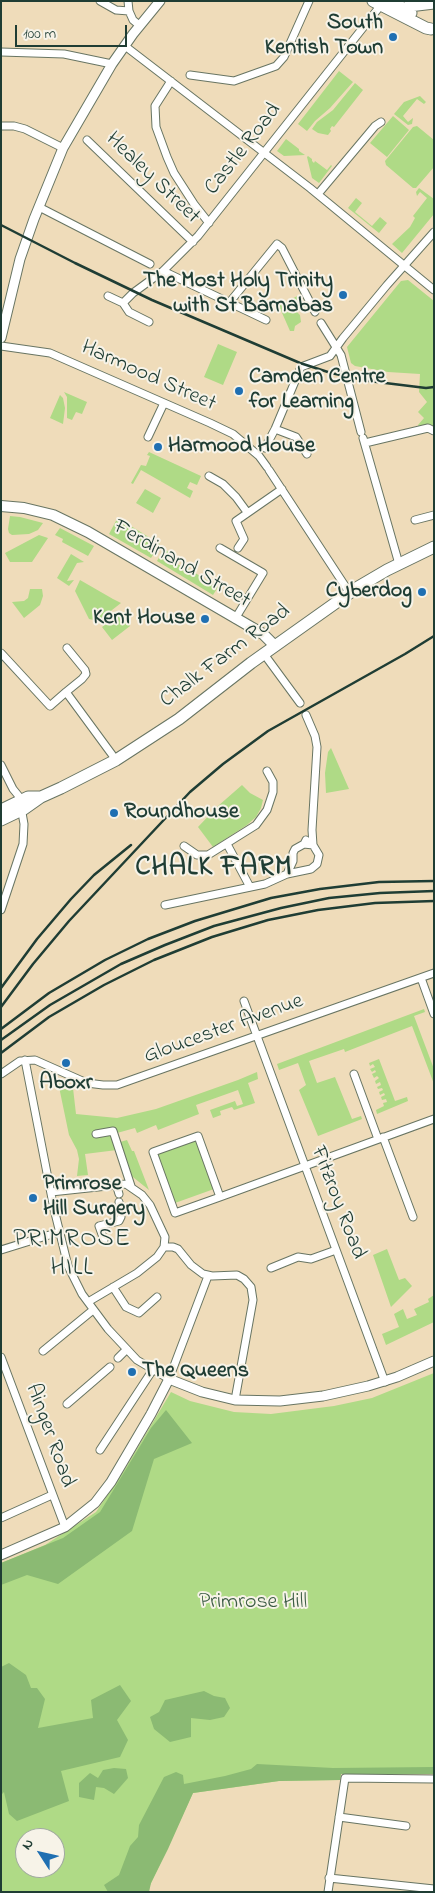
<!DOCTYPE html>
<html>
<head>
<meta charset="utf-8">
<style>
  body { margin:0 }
  #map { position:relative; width:435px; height:1893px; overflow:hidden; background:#efdcba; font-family:"Indie Flower",sans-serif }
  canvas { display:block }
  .frame { position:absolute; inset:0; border:2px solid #1f3d34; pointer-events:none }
  .north { position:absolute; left:15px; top:1828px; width:50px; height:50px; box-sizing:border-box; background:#f7f3e8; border:1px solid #a1aaa0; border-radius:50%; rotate:305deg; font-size:14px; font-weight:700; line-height:20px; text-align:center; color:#1f3d34 }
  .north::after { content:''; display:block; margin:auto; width:18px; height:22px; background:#1f6fb2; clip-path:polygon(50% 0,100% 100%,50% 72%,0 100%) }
  .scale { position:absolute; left:15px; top:25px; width:112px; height:22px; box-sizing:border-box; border:2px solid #1f3d34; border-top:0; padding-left:6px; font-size:15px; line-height:18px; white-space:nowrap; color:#1f3d34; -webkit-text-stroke:4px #f7f3e8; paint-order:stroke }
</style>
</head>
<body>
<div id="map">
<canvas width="435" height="1893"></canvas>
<div class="frame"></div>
<div class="north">N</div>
<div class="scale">100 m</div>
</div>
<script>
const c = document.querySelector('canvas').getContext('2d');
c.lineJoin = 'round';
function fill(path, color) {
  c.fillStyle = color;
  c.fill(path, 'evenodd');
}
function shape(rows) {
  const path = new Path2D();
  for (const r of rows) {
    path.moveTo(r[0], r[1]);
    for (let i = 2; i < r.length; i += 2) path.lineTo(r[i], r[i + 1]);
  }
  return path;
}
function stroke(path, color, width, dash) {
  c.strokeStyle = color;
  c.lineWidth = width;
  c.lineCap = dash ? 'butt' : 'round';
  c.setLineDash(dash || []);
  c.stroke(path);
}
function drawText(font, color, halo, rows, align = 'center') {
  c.font = font + ' "Indie Flower",sans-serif';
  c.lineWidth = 4;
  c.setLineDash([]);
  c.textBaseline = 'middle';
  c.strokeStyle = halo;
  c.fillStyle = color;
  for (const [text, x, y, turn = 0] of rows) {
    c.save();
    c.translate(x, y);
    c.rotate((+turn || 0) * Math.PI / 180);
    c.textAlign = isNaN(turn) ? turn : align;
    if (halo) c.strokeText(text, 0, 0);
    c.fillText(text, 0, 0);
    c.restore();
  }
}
const green = shape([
  [339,71,353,82,330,108,315,121,307,131,298,124],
  [355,83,363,90,334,127,332,126,330,129,331,131,328,135,318,133,312,129,317,122,333,110],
  [420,96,426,102,424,104,417,99,403,116,408,122,413,118,412,124,408,125,394,114,404,102],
  [393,116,409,130,387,157,370,143],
  [417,126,434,140,434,167,416,188,413,188,386,165,385,161,413,127],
  [286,139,299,149,299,151,305,155,284,156,277,151],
  [308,156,312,159,312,161,314,163,315,161,327,170,331,165,332,166,319,183,312,178,307,157],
  [419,188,434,199,434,214,402,253,392,244,410,227,415,218,413,216,427,198,420,192,417,196,416,192],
  [356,198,362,203,355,212,372,226,380,217,387,223,379,233,348,208],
  [408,280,434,301,434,425,420,429,418,425,424,418,418,412,427,402,419,392,420,374,388,372,355,366,351,363,347,347,401,281],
  [299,295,305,307,297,312,300,315,301,322,295,326,294,331,290,331,279,306],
  [218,344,237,352,223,385,204,377],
  [64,392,87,402,82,414,76,412,72,420,67,418,67,397],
  [60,395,63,398,65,408,63,424,50,418],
  [149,452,201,476,197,485,190,482,187,488,193,491,190,498,141,470,133,484,131,483,141,465,146,466,150,456,147,455],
  [145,489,161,498,153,513,136,503],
  [10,516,20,517,43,523,38,530,29,534,12,535,9,533,8,529],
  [117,519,126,523,160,544,151,558,109,534],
  [60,528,94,546,88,556,62,542,63,539,55,535],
  [39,535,48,538,32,562,10,562,5,553],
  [164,549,169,552,167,556,172,561,181,566,182,565,218,587,213,595,157,561],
  [71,554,84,562,77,563,67,581,74,580,69,586,57,578],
  [80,580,113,599,121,603,98,621,89,619,75,591],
  [30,589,42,589,43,596,40,605,24,618,12,602,24,601,28,598],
  [120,614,130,626,112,640,102,627],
  [331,748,349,789,326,793,325,773,328,752],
  [242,785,250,793,263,800,261,808,256,817,247,825,213,847,198,827,218,806],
  [424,1009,425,1012,414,1016,434,1069,434,1084,412,1026,345,1052,344,1049,309,1061,317,1083,335,1077,352,1119,361,1116,362,1119,318,1136,299,1090,306,1085,298,1063,279,1070,277,1064],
  [379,1059,395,1101,407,1097,408,1101,377,1114,376,1110,384,1106,383,1103,387,1102,386,1099,382,1100,381,1097,385,1095,384,1093,380,1095,379,1092,383,1090,382,1088,378,1089,377,1087,381,1085,380,1082,376,1084,375,1081,379,1078,377,1076,374,1078,372,1074,376,1072,375,1070,372,1072,370,1069,375,1067,373,1064,370,1066,369,1063],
  [257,1072,258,1079,248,1083,255,1103,234,1110,232,1107,220,1111,221,1115,213,1118,210,1110,235,1101,237,1106,243,1104,238,1090,196,1105,199,1114,158,1130,156,1125,137,1133,135,1128,117,1133,120,1142,127,1140,132,1151,134,1151,149,1190,123,1169,117,1150,85,1154,88,1175,77,1176,79,1159,77,1150,69,1135,58,1082,73,1088,76,1114,117,1118,156,1109,238,1080],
  [196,1140,214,1189,175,1203,157,1154],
  [387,1249,399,1280,405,1278,412,1286,391,1307,373,1255],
  [434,1295,434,1322,386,1345,382,1334,399,1327,394,1314,403,1309,407,1319,417,1315,414,1309,429,1302,428,1299],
  [434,1373,434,1774,341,1774,340,1780,279,1781,193,1793,147,1892,1,1892,1,1563,45,1545,96,1512,125,1469,171,1392,190,1401,234,1412,271,1414,334,1406,372,1398],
  [25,1838,55,1838,55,1868,25,1868]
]);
const forest = shape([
  [166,1410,192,1443,154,1459,132,1531,58,1584,27,1575,1,1585,1,1563,63,1538,100,1512,151,1428],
  [9,1663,26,1675,31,1688,37,1688,45,1699,38,1728,93,1718,91,1700,120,1685,131,1701,117,1720,128,1740,120,1757,61,1771,69,1801,17,1821,9,1814,4,1792,1,1795,1,1667],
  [204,1691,214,1696,225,1698,230,1708,224,1717,210,1720,191,1718,191,1737,170,1742,154,1729,150,1717,159,1712,165,1700],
  [257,1764,333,1768,434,1767,434,1774,341,1774,340,1780,279,1781,193,1793,168,1849,151,1883,149,1892,108,1892,104,1885,119,1875,130,1846,138,1837,139,1825,164,1777,176,1772,183,1775,184,1784,225,1776,251,1769],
  [114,1768,126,1769,128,1778,114,1794,104,1788,96,1787,94,1800,79,1797,79,1783,90,1773,98,1778,103,1770]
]);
const minor = shape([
  [100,1,116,10,129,11],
  [128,1,129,11,133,20,139,25],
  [125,46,310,188,434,290],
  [1,52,64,54,112,64],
  [190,75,234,81,276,66,284,57,309,1],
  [171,81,155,106,156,127,167,157,174,173,194,204,209,223],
  [1,126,14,126,25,129,63,148],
  [87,140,193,242],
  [318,194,375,126,381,122],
  [39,207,150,264],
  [163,271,266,320],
  [108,296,123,303,129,312,149,322],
  [123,303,133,293,163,271,198,236,381,5],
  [229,303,277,244,282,248,315,312],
  [321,323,341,355,361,432],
  [1,346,50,353,210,423,233,434,259,456,267,467],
  [275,429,296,437,307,454],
  [148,437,164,403],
  [363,438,399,564],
  [365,443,428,428,434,431],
  [265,448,275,429,301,367,330,356,343,338,387,285,434,232],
  [269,470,349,592],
  [209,476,223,484,236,497,247,512],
  [415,520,434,515],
  [220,548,263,573,235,619],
  [238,548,244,539,236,521,282,489],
  [1,653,50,706,66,692,116,760],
  [264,654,300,703],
  [66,692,82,679,86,674,85,670,67,648],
  [306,715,315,736,317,747,312,830,313,845],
  [1,765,13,789,22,800],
  [227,844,250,887],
  [184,846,197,855,208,855,256,825,267,810,273,792,273,782,267,771],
  [287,874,293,861,293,853,295,849,304,844,306,840],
  [165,905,265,884,287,874,311,869,317,864,319,855,313,845,304,844],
  [1,910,23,844,24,824,21,807],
  [421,978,434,1014],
  [244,1001,385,1382],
  [25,1060,54,1209,68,1266,82,1294,108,1329,137,1360,169,1379,208,1276],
  [1,1074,20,1061,35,1060,87,1083,103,1085,117,1085,434,973],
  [354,1074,378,1139],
  [96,1134,113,1131,131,1186],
  [383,1137,413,1217],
  [116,1184,119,1194],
  [51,1192,126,1184,142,1195,150,1205,165,1237,164,1247,157,1257,137,1273,88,1302],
  [220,1197,198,1136,153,1152,175,1213,220,1197,434,1119],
  [104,1240,99,1226,119,1221,121,1217,119,1202],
  [164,1247,173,1247,178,1249,191,1265,203,1274,212,1276,237,1275,244,1279,251,1287,253,1300,235,1400],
  [1,1250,59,1232],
  [271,1268,298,1257,311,1259,336,1250],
  [113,1287,126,1307,139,1313,157,1297],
  [43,1351,93,1310],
  [1,1357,65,1527],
  [118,1358,126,1350],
  [67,1404,110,1367],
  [100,1450,152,1371],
  [1,1518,52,1495],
  [339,1817,406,1826],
  [329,1878,434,1889],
  [328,1892,345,1778,434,1779]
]);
const tertiary = shape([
  [1,338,20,259,34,219,63,148,112,64,133,34,160,1],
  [1,1555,65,1527,95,1503,111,1482,151,1414,169,1379,202,1392,235,1400,280,1401,323,1396,368,1386,397,1377,434,1361]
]);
const secondary = shape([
  [1,506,24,508,53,515,88,532,263,634,275,646]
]);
const primary = shape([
  [373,1,426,28,431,29],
  [391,1,411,13],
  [400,12,409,6,434,3],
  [1,810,28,797,41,797,61,788,116,760,179,719,251,663,358,587,387,570,434,547],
  [1,820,24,809,41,797]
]);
const rail = shape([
  [1,225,75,263,152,300,300,363,331,373,369,381,426,388,434,387],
  [1,988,37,939,71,899,94,875,131,845],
  [1,1007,33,964,69,921,190,792,223,764,268,731,405,654,434,636],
  [1,1029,49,993,105,960,148,939,195,921,271,898,320,889,379,882,434,881],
  [1,1040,50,1005,121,964,165,945,214,926,281,908,329,898,380,893,434,891],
  [1,1053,49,1017,104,985,154,960,212,937,268,920,318,910,375,903,434,901]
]);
const markers = [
  [393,37,5,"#1f6fb2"],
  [343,295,5,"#1f6fb2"],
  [239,391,5,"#1f6fb2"],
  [158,447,5,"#1f6fb2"],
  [422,592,5,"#1f6fb2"],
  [205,619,5,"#1f6fb2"],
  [114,813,5,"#1f6fb2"],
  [66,1063,5,"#1f6fb2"],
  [33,1198,5,"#1f6fb2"],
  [132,1372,5,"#1f6fb2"]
];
const poiNames = [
  ["South",383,24,"right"],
  ["Kentish Town",383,49,"right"],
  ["The Most Holy Trinity",333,282,"right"],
  ["with St Barnabas",333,307,"right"],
  ["Camden Centre",249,378],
  ["for Learning",249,403],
  ["Harmood House",168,447],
  ["Cyberdog",412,592,"right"],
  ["Kent House",195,619,"right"],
  ["Roundhouse",124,813],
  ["Aboxr",66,1084,"center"],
  ["Primrose",43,1185],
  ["Hill Surgery",43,1210],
  ["The Queens",142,1372]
];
const streetNames = [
  ["Castle Road",244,150,-52],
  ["Healey Street",152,179,44],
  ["Harmood Street",148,377,24],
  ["Ferdinand Street",181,565,30],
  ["Chalk Farm Road",226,657,-37],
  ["Gloucester Avenue",224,1030,-20],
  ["Fitzroy Road",337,1203,69],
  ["Ainger Road",49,1436,70]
];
const parkNames = [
  ["Primrose Hill",253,1603]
];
const quarterNames = [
  ["PRIMROSE",72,1241],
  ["HILL",72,1270]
];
const districtNames = [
  ["CHALK FARM",214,869]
];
fill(green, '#afda86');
fill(forest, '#8bba73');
stroke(minor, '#687563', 9);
stroke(tertiary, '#687563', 11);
stroke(secondary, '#687563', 12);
stroke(primary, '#687563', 13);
stroke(minor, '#fff', 7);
stroke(tertiary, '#fff', 9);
stroke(secondary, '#fff', 10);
stroke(primary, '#fff', 11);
stroke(rail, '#1f3d34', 2.5);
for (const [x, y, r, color] of markers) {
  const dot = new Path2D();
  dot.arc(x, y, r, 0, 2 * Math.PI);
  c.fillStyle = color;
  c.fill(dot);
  stroke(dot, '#f7f3e8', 2);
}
drawText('bold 22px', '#1f3d34', '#f7f3e8', poiNames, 'left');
drawText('22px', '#1f3d34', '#f7f3e8', streetNames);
drawText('22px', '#3c5c44', '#f7f3e8', parkNames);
c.letterSpacing = '1px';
drawText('25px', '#1f3d34', '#f7f3e8', quarterNames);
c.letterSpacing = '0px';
c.letterSpacing = '1px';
drawText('bold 28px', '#1f3d34', '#f7f3e8', districtNames);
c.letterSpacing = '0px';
</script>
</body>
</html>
